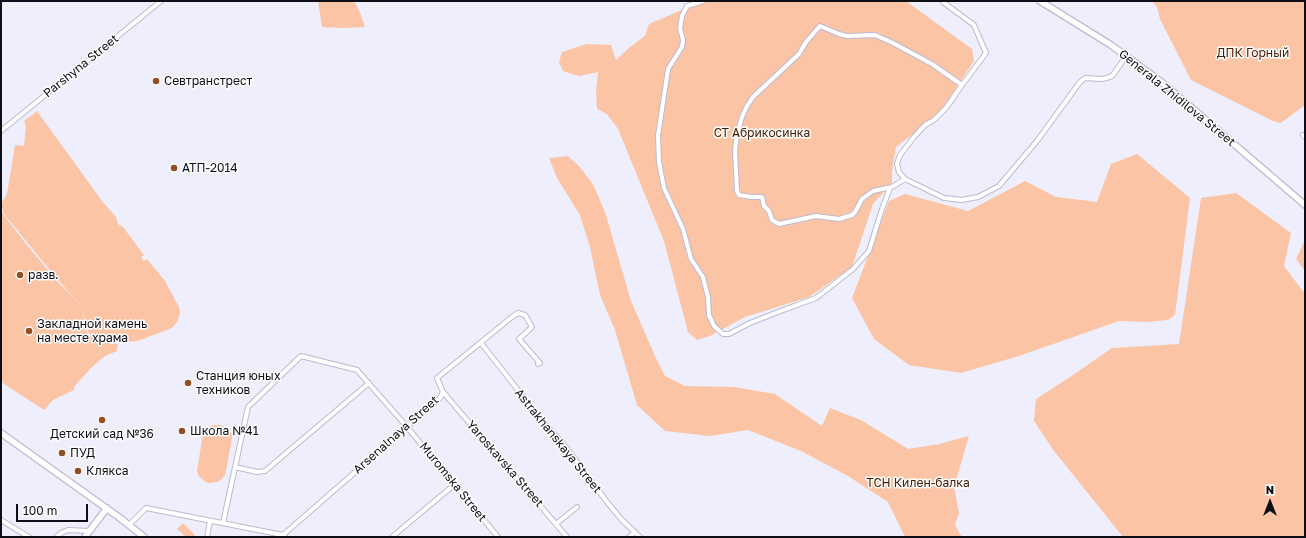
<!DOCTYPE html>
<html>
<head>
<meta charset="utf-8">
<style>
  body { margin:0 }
  #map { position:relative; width:1306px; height:538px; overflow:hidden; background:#eeeefc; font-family:"Golos Text",sans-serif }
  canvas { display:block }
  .frame { position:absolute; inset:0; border:2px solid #0e0e16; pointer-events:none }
  .north { position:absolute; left:1250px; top:482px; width:40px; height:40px; -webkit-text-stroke:3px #fdfdfd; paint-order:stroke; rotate:0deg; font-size:11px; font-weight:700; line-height:16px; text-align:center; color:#0e0e16 }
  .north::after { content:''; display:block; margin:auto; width:14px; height:18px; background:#0e0e16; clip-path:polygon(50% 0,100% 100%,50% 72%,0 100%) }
  .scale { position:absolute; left:16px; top:504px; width:72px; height:18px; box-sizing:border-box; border:2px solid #0e0e16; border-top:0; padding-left:5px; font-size:12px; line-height:14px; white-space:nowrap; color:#0e0e16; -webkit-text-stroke:3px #fdfdfd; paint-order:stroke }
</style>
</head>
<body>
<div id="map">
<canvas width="1306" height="538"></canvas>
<div class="frame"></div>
<div class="north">N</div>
<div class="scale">100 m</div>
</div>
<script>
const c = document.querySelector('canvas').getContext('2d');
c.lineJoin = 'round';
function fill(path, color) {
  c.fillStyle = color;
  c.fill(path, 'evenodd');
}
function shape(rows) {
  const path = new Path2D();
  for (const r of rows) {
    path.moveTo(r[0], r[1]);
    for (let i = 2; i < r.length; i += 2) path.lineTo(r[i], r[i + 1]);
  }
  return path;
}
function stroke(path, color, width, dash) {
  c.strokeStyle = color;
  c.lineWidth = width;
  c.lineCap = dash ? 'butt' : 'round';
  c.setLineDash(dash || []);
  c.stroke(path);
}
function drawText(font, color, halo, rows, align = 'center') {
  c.font = font + ' "Golos Text",sans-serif';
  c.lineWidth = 3;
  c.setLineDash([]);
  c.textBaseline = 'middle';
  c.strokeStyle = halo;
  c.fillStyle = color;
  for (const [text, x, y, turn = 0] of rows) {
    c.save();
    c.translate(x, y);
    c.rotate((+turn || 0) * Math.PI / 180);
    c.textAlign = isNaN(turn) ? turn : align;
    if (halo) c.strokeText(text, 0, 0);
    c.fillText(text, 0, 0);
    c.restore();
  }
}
const green = shape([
  [318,1,354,1,359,10,365,27,343,28,322,27],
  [703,1,906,1,972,49,974,61,938,115,896,147,892,170,892,183,873,204,852,267,809,297,745,317,710,336,697,340,688,332,664,241,618,129,607,114,597,109,596,91,598,72,579,76,563,71,559,62,562,52,587,44,611,45,616,60,630,47,645,36,649,24],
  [1152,1,1305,1,1305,105,1281,123,1273,121,1191,80,1160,19,1157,7],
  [37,111,102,201,116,217,118,224,123,227,144,255,141,257,144,261,147,259,165,281,179,307,180,314,177,322,172,328,138,341,119,342,89,334,81,305,58,280,4,214,1,204,7,194,15,145,24,146,26,127,24,121],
  [1137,154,1190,198,1175,315,1168,320,1147,322,1119,321,1019,356,961,373,909,365,874,339,852,298,889,201,905,194,968,211,1025,181,1056,197,1097,202,1111,164],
  [568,156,579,166,593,184,605,212,631,301,655,356,665,376,685,386,734,387,775,394,822,426,830,408,861,420,908,449,939,444,969,436,954,487,959,513,955,525,962,537,905,537,888,502,848,476,801,451,748,430,710,436,665,431,637,405,615,330,600,295,590,247,580,215,557,178,549,158],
  [1236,193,1291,233,1284,266,1305,294,1305,537,1123,537,1054,451,1034,421,1036,399,1070,377,1112,348,1179,344,1201,198],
  [1,206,3,214,26,244,58,282,81,305,88,336,118,344,117,351,105,356,91,368,74,387,74,390,53,400,44,410,4,384,1,380],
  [1305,240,1305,271,1296,259],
  [215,425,220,425,226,427,232,434,232,439,225,475,221,480,217,482,208,483,204,481,198,475,197,471,203,434,205,429,210,426],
  [183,523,195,535,193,537,186,537,177,529]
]);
const minor = shape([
  [703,1,687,6,682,16,680,28,683,40,682,47,668,69,658,136,659,162,664,188,683,229,691,259,703,277,708,297,709,315,714,326,723,334,729,334,750,323,778,312,816,298,853,269,869,251,882,209,890,188],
  [944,1,943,2,974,25,986,53,962,85,946,108,934,120,925,125,914,137,900,155,897,164,899,172,905,179,944,198,962,200,978,197,999,186,1037,141,1080,82,1085,78,1102,79,1110,77,1113,75,1126,56],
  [1,131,161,1],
  [1303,135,1305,137],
  [905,179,892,187,873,191,862,199,855,212,852,215,839,219,816,216,779,224,772,220,769,211,764,206,762,197,751,197,739,195,737,191,735,151,737,134,742,117,747,106,753,97,799,54,806,42,820,26,839,34,847,36,875,35,893,43,932,64,962,85],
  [481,343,540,418,565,446,607,502,622,520,640,537],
  [443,392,567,537],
  [235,467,257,472,265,471,369,383],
  [1,520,29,537],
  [223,523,248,407,301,356,357,370,407,427,498,537],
  [556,524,577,507],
  [129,525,146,508,283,535,285,537],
  [283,535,440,398,443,392,437,378,512,317,518,313,525,315,532,327,519,339,540,363,538,364],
  [56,537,61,533,68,530,90,531],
  [207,537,210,521],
  [392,537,455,484],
  [629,537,635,532]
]);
const secondary = shape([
  [1040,1,1111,45,1164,84,1305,205],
  [1,433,120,518,144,537],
  [85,537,107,508]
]);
const markers = [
  [156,81,4,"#924e20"],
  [174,168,4,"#924e20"],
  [20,275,4,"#924e20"],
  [29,331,4,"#924e20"],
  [188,383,4,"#924e20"],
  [102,420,4,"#924e20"],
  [182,431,4,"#924e20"],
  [62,453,4,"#924e20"],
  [78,471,4,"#924e20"]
];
const parkNames = [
  ["ДПК Горный",1253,53],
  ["СТ Абрикосинка",762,133],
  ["ТСН Килен-балка",918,483]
];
const streetNames = [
  ["Parshyna Street",81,66,-39],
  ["Generala Zhidilova Street",1177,98,39],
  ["Arsenalnaya Street",396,435,-42],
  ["Astrakhanskaya Street",558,441,51],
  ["Yaroskavska Street",505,464,49],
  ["Muromska Street",453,482,51]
];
const poiNames = [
  ["Севтранстрест",164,81],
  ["АТП-2014",182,168],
  ["разв.",28,275],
  ["Закладной камень",37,324],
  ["на месте храма",37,338],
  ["Станция юных",196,376],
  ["техников",196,390],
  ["Школа №41",190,431],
  ["Детский сад №36",102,434,"center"],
  ["ПУД",70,453],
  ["Клякса",86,471]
];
fill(green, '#fbc5a5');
stroke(minor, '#bcbad2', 6);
stroke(secondary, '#bcbad2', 8);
stroke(minor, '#fff', 4);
stroke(secondary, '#fff', 5.5);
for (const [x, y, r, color] of markers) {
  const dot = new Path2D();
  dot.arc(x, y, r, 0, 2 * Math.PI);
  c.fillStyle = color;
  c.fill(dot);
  stroke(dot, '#fdfdfd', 1.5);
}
drawText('12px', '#462106', '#fdfdfd', parkNames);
drawText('12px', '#0e0e16', '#fdfdfd', streetNames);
drawText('12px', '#0e0e16', '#fdfdfd', poiNames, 'left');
</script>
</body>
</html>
